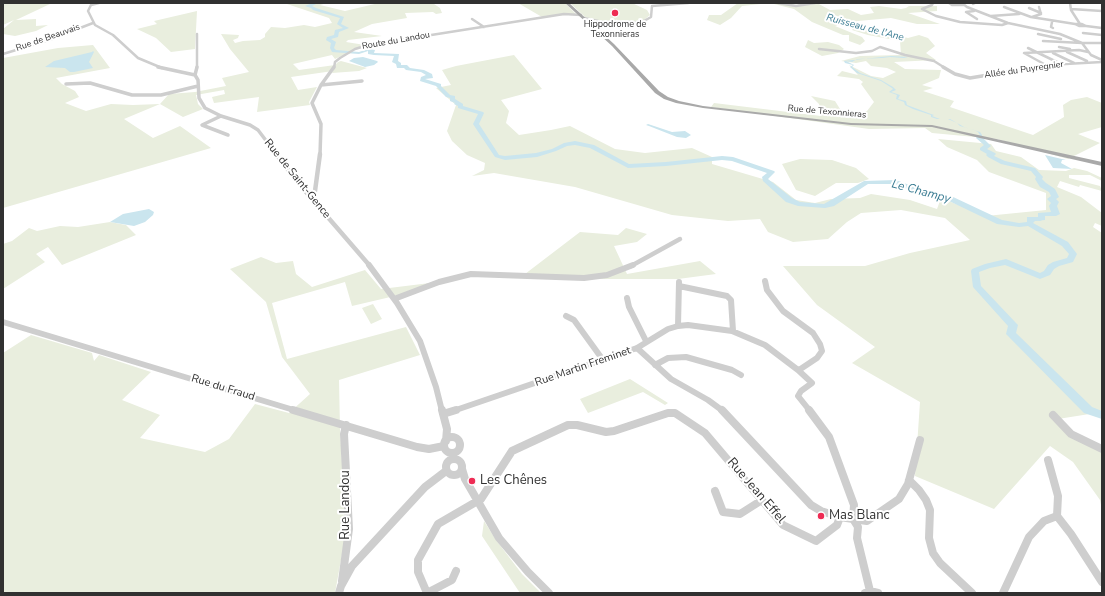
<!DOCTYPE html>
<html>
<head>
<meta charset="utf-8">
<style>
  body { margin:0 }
  #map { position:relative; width:1105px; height:596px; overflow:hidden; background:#fff; font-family:"Nunito Sans",sans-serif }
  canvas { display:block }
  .frame { position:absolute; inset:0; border:4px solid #313131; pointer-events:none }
</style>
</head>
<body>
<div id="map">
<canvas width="1105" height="596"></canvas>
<div class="frame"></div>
</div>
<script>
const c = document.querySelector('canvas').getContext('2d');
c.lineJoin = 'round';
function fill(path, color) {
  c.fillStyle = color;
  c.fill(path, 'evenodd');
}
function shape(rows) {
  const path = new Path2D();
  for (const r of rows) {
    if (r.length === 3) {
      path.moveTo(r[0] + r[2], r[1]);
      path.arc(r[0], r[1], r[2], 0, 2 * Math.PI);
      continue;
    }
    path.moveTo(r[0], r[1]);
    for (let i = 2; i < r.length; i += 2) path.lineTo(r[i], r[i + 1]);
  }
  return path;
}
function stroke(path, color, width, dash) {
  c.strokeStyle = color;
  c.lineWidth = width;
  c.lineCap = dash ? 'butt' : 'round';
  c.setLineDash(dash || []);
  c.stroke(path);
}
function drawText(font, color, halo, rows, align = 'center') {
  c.font = font + ' "Nunito Sans",sans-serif';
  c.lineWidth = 4;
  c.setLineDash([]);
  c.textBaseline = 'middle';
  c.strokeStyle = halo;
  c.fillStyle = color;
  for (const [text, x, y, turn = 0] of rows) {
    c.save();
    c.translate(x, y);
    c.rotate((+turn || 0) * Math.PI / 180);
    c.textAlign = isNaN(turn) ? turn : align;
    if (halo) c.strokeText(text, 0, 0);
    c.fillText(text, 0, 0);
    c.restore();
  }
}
const green = shape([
  [3,3,50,4,16,20,36,19,36,26,48,25,36,31,15,36,3,34,3,29,14,20,3,25],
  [284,3,327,3,320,5,345,11,379,3,429,3,434,4,440,8,442,13,436,14,433,12,405,13,407,18,372,24,354,32,382,36,348,40,346,42,365,45,335,59,332,55,293,64,299,70,335,65,338,62,341,61,367,68,359,71,332,73,333,71,291,77,298,90,317,87,309,102,310,105,257,112,259,97,214,103,212,97,225,94,224,90,196,95,198,104,203,109,183,117,160,104,124,119,153,138,180,126,211,148,3,208,3,58,58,48,93,45,110,68,56,78,62,84,75,91,79,97,65,103,86,111,111,104,133,105,160,104,169,94,195,92,226,86,222,78,249,72,230,49,221,34,239,35,238,38,233,40,235,43,243,41,260,40,265,37,265,34,271,27,285,28,304,25,315,27,332,23,329,18],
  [518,3,565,3,576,14,542,17],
  [570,3,632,3,647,10,650,15,644,20,633,22,605,22,585,17],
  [738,3,783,3,797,5,802,3,817,3,830,10,848,9,861,15,874,13,870,7,879,6,901,9,906,8,909,6,937,6,937,11,908,13,940,24,917,24,891,18,847,22,835,26,862,37,865,41,860,45,849,41,849,35,843,35,812,22,794,9,770,3,742,6,731,18,720,25,707,20,709,15,721,15],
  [197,11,195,49,171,52,156,38,137,29,157,24,154,21],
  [854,26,885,35,894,35,908,38,919,35,928,38,935,46,926,53,936,60,894,62,905,69,941,70,939,78,922,85,933,88,923,91,954,101,950,107,1033,135,1064,117,1063,105,1071,100,1087,97,1102,103,1102,127,1078,134,1100,143,1068,159,997,139,932,133,925,128,869,129,711,107,714,103,821,116,819,104,811,96,835,101,845,117,867,111,874,102,861,84,863,82,859,79,837,76,842,71,858,75,849,65,871,76,883,78,896,72,887,68,871,66,866,61,856,63,841,61,860,56,901,55,900,41,868,35,852,30],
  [808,40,814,43,828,42,839,45,844,49,838,53,822,56,805,47],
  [514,55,542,89,501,100,509,111,506,123,519,135,551,130,570,126,615,149,645,153,692,148,712,157,712,164,773,182,796,200,815,203,831,199,860,198,871,194,910,200,937,209,941,198,986,216,1046,210,1046,193,989,172,977,160,947,147,938,139,991,144,996,151,1021,157,1039,170,1066,171,1074,168,1087,171,1102,178,1102,181,1090,175,1069,175,1069,178,1100,186,1102,191,1080,185,1079,187,1060,181,1057,187,1081,197,1102,213,1102,226,1095,223,1093,227,1102,233,1102,412,1058,419,1072,438,1102,452,1102,510,1100,500,1073,462,1050,446,994,509,915,476,920,402,852,363,875,347,817,305,783,266,865,266,910,253,970,240,945,218,901,210,861,213,847,222,828,239,793,242,768,232,760,219,728,221,672,215,575,187,494,173,472,176,484,170,485,163,467,155,452,141,447,131,456,105,436,88,451,85,442,70,456,66],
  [800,159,832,160,856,168,869,179,858,183,836,183,815,196,796,190,782,164],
  [110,222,126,225,136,235,62,265,48,247,36,254,45,262,3,289,3,244,12,241,29,228,37,231,60,226,78,227],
  [626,228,647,234,637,242,614,246,627,274,700,261,716,274,678,279,588,279,525,274,580,232,618,235],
  [261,257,276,263,293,261,296,274,312,287,365,270,381,289,430,283,399,295,352,306,345,282,272,303,287,359,406,327,420,355,339,380,340,429,346,532,335,593,3,593,3,353,31,335,92,353,94,361,99,355,151,372,122,400,160,415,140,438,205,452,229,439,255,404,289,413,310,394,282,357,266,302,230,269],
  [373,304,382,319,371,324,362,308],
  [630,379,668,403,665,405,643,392,588,413,580,399],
  [484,521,496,540,522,574,541,593,520,593,482,536]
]);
const water = shape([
  [93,51,94,52,89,62,93,68,74,72,70,72,65,68,45,67,54,61,92,52],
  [891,56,908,57,904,58,890,57,882,58,857,59,852,62,846,61,854,65,852,67,860,73,881,80,893,87,896,90,891,92,900,95,898,99,906,101,907,105,931,114,934,115,932,116,940,119,950,119,964,127,980,132,982,135,980,135,978,132,974,130,960,126,957,123,948,119,937,119,931,117,931,115,913,109,905,105,904,102,896,99,897,95,889,92,893,89,892,88,881,81,857,73,850,67,853,65,845,63,844,61],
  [363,57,377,61,378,62,374,65,365,67,349,61,354,58],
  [648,124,672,132,685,131,691,135,686,138,677,137,649,126,646,125],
  [980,137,985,141,990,146,984,150,995,154,991,156,1011,165,1035,169,1034,170,1041,177,1040,179,1042,184,1050,187,1053,190,1056,197,1052,199,1055,202,1055,206,1058,213,1056,215,1044,214,1042,216,1044,219,1040,221,1032,220,1031,224,1068,245,1074,254,1072,260,1052,267,1045,276,1039,277,1030,274,1030,272,1040,276,1044,275,1054,265,1066,262,1072,257,1073,254,1065,244,1029,224,1031,221,1030,219,1040,219,1042,218,1041,215,1042,214,1056,214,1053,206,1054,202,1051,199,1055,196,1052,191,1043,185,1040,182,1038,179,1040,177,1034,171,1033,169,1011,165,1003,163,990,156,989,155,993,154,983,150,982,149,988,146,985,142,979,138],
  [1045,155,1066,160,1062,160,1061,163,1072,169,1053,168],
  [149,209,154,212,153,215,145,222,134,226,110,222,123,214]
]);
const river = shape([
  [312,3,318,3,312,6,316,8,344,17,341,24,349,28,339,32,338,37,331,39,336,42,334,48,336,50,359,52,368,49,375,50,374,53,399,54,398,61,401,63,401,65,407,65,410,68,424,70,432,74,433,78,425,79,441,84,441,86,450,95,455,96,455,99,463,104,463,106,483,112,484,113,479,124,499,155,505,156,536,153,552,149,564,143,575,141,594,145,629,164,666,162,722,156,733,157,774,171,775,172,768,179,792,198,800,202,824,204,864,181,896,180,941,197,951,196,1002,220,1019,223,1027,222,1027,217,1038,217,1038,213,1051,212,1049,206,1051,203,1047,199,1051,196,1049,192,1040,187,1035,179,1036,177,1031,171,1001,164,988,157,986,155,987,154,980,150,980,148,984,145,976,138,978,135,982,135,982,137,991,146,987,149,995,153,996,154,994,156,1005,161,1035,168,1043,177,1042,179,1046,183,1055,189,1059,197,1056,199,1059,202,1057,206,1060,214,1056,216,1045,216,1045,220,1035,221,1033,223,1068,242,1077,254,1073,262,1059,266,1054,269,1050,275,1040,279,1005,265,990,268,979,272,981,286,1016,323,1018,325,1016,333,1092,407,1102,411,1102,419,1084,413,1008,336,1006,334,1008,326,973,287,971,271,972,269,985,264,1006,259,1040,273,1044,271,1048,265,1053,262,1067,258,1069,254,1062,246,1028,226,1019,227,997,224,947,200,937,201,895,184,868,184,834,206,825,208,798,206,786,202,763,181,762,177,767,173,732,161,722,160,666,166,628,168,590,148,575,145,567,146,556,151,537,157,505,160,495,157,473,124,478,114,458,108,458,106,454,104,455,103,450,101,450,98,446,97,436,86,420,81,421,77,426,75,421,72,406,70,404,68,397,68,396,64,392,62,394,56,374,55,368,54,368,51,359,54,332,52,330,48,331,43,326,40,327,37,334,35,335,30,343,28,337,24,340,18,313,10,311,8,305,6,312,3]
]);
const minorFar4 = shape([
  [778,3,796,6,815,3],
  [933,3,932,5,922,9,936,16,960,22,1002,25,1008,23],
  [949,3,952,5,963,5],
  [962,3,967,7,1008,23,1060,34,1082,43,1102,43],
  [1070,3,1071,10,1080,24],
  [973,4,975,3],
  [91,5,88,11,95,25,113,35,138,58,162,68],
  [91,5,99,3],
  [1004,7,1031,17,1075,24],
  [1029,8,1041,13],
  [1071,9,1102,11],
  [974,11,966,12,977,19],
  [991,16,1019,14],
  [1032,17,1041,14,1039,7],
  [584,18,607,23,634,23,644,21,651,17,652,6,688,3],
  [472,19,484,27],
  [1052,22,1051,27,1053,28],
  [1075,24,1082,24,1086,26,1079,26,1075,24],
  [1086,26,1102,28],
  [1083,33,1102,35],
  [197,34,197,68],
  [1038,34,1061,39],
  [1043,41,1082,43,1091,55,1102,60],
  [1059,47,1070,49],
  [1028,48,1059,63],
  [819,49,856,53,872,51,880,47,905,55,934,61,945,68],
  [1067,52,1087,61],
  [1053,53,1074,63],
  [3,54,49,40,93,23],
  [1044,64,1024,53,1079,50,1088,52],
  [334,68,335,62,340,58,355,49,368,45,564,14,581,15],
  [1030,68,1047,65,1102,62]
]);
const minorFar3 = shape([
  [158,67,195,75,198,80,199,98,205,108,221,116,250,125,258,130,277,155],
  [943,67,955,74,970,78,1036,67],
  [195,75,197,67],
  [66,84,90,83,132,95,161,95,198,86],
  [321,85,362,81],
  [221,116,202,125,228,135],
  [320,155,321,124,312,103,321,85,334,67]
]);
const minorFar2 = shape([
  [276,154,300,185,370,266],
  [310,196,315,191,320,154],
  [631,266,680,239]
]);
const minorFar1 = shape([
  [369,265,397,303,420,341,436,387,442,411],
  [765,281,767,290,783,311,813,333,820,344,822,351,817,358,799,370],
  [679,286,727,296,731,300,733,331],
  [627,298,629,307,646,341],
  [394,299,439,282,471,274,584,278,607,275,633,265],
  [566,316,574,320,603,360],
  [3,322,297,411],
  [678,326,679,282],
  [637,348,671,379,708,400,723,411],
  [637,348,668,329,678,326,688,325,732,331,765,345,798,370,812,383,801,391,798,396,810,411],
  [655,365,668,358,686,357,732,370,741,375],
  [453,411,637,348]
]);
const minor = shape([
  [293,410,417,447,429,449,444,446],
  [442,410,447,429,446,441],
  [722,410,811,505,821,511,840,517,853,519,854,505,829,437,809,410],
  [443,414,456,410],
  [1053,415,1071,434,1102,449],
  [452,445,8],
  [454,467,8],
  [462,469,465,479,499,538,528,572,549,593],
  [909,480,919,490,926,500,930,510,929,538,933,553,940,563,972,593],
  [715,491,723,512,740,514,762,500],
  [1057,516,1071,534,1102,582],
  [342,581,349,529,344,434,346,425],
  [870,591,857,538,858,527,853,519,867,521,899,499,908,484,920,440],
  [339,593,341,586,352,566,425,487,446,471],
  [427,593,418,572,418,560,438,524,481,499,512,451,568,425,577,425,606,432,614,431,668,413,675,413,705,433,783,525,816,541,837,525,840,517],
  [427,593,452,580,456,571],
  [865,593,870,591,878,593],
  [1003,593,1029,537,1044,521,1057,516,1058,496,1048,460]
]);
const major = shape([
  [565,3,569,3,614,44,659,91,668,97,679,101,703,106,851,123,932,125,1102,162,1102,166,932,127,851,125,703,108,676,103,664,99,655,93,612,46,565,3]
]);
const markers = [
  [615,13,4,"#ee2c54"],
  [472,481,4,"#ee2c54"],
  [821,516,4,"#ee2c54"]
];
const farPoinames = [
  ["Hippodrome de",615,25],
  ["Texonnieras",615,35]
];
const farStreetnames = [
  ["Rue de Beauvais",48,38,-19],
  ["Route du Landou",396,41,-10],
  ["Allée du Puyregnier",1024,70,-8],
  ["Rue de Texonnieras",827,112,5]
];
const farWaternames = [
  ["Ruisseau de l'Ane",865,28,15]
];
const streetNames = [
  ["Rue de Saint-Gence",297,179,51],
  ["Rue Martin Freminet",583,367,-19],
  ["Rue du Fraud",223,388,17]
];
const waterNames = [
  ["Le Champy",921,192,15]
];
const nearPoinames = [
  ["Les Chênes",480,481],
  ["Mas Blanc",829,516]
];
const nearStreetnames = [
  ["Rue Jean Effel",756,491,49],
  ["Rue Landou",346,505,-90]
];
fill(green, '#e9eede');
fill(water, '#cae5ee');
fill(river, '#cae5ee');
stroke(minorFar4, '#cecece', 2.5);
stroke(minorFar3, '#cecece', 3.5);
stroke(minorFar2, '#cecece', 4.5);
stroke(minorFar1, '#cecece', 6);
stroke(minor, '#cecece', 8);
fill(major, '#a9a9a9');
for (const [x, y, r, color] of markers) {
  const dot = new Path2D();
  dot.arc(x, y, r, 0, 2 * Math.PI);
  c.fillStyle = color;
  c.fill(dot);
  stroke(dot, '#fff', 1.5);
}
drawText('9px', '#313131', '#fff', farPoinames);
drawText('9px', '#313131', '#fff', farStreetnames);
drawText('italic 10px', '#377a91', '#fff', farWaternames);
drawText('11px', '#313131', '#fff', streetNames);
drawText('italic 12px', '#377a91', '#fff', waterNames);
drawText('13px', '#313131', '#fff', nearPoinames, 'left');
drawText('13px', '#313131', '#fff', nearStreetnames);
</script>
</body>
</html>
